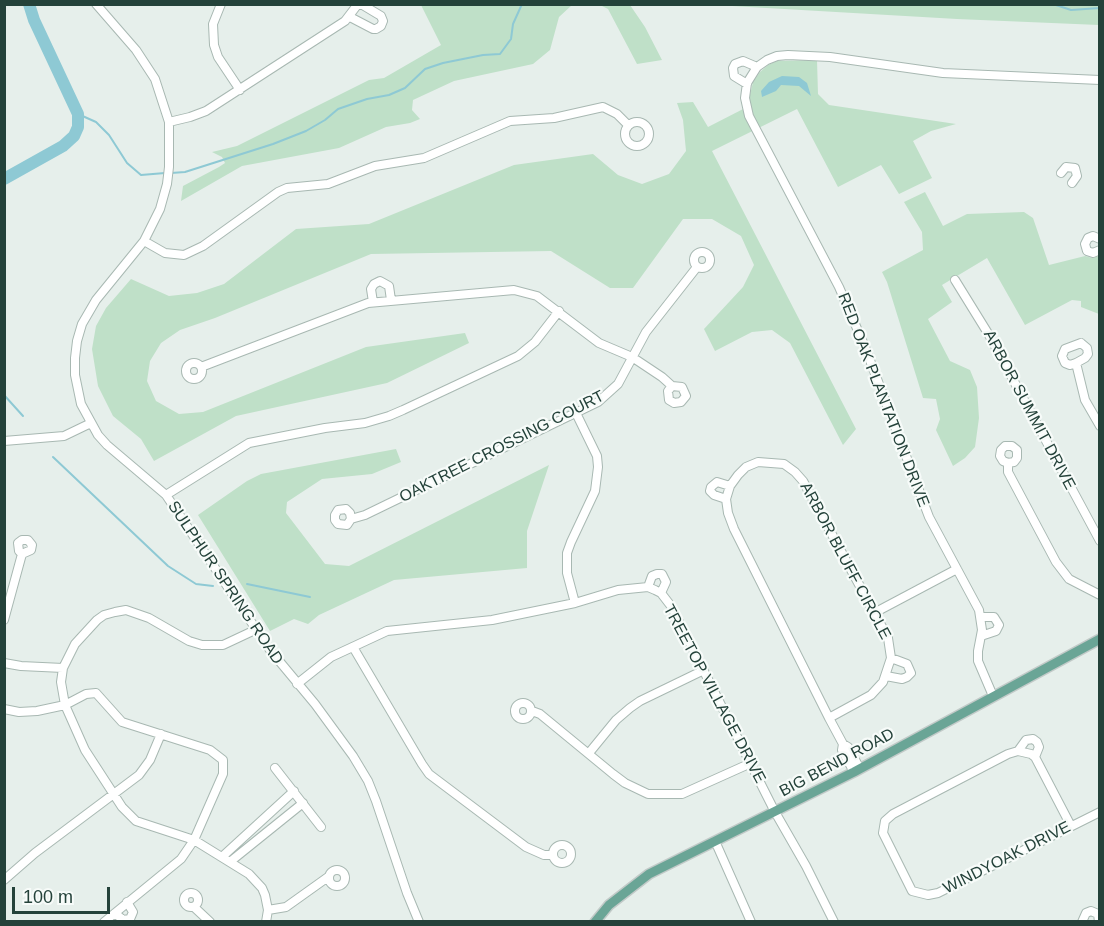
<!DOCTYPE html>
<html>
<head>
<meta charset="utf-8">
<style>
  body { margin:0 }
  #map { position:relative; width:1104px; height:926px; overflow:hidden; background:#e6efeb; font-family:Helvetica,sans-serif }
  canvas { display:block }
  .frame { position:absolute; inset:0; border:6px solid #24423a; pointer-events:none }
  .scale { position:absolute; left:12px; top:887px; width:98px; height:27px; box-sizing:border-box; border:3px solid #24423a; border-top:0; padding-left:8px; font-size:18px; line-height:21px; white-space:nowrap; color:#24423a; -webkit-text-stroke:4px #f7fbf9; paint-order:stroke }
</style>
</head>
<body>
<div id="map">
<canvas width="1104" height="926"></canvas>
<div class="frame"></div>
<div class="scale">100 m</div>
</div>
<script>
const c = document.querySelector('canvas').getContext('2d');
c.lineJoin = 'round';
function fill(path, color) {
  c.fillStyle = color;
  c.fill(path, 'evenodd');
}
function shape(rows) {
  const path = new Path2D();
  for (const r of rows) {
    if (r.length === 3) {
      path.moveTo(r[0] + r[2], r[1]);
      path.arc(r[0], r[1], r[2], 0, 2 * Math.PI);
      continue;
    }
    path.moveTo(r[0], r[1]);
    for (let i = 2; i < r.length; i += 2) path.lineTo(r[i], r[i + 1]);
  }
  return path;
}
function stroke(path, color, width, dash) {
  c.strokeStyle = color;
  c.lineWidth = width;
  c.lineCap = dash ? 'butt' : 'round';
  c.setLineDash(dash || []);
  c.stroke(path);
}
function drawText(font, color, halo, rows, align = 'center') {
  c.font = font + ' Helvetica,sans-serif';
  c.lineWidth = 4.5;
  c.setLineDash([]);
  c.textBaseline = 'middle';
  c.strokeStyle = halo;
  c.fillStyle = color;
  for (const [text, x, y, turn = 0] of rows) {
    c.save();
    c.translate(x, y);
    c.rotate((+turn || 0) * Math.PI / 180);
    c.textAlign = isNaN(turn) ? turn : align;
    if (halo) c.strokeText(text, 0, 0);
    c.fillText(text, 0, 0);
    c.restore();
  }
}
const green = shape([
  [457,5,467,6,467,4,572,5,559,17,550,50,533,64,454,81,413,100,412,110,420,119,410,123,386,127,339,148,242,166,181,201,183,186,219,167,225,163,222,157,212,152,237,146,369,80,384,78,441,45,421,5],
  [600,5,630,5,645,27,662,60,637,64,608,9],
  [715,5,1099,5,1099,25,957,19],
  [817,60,818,94,829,105,956,124,931,131,913,141,932,178,899,194,881,165,838,187,797,109,712,151,856,429,843,445,790,343,772,330,752,332,715,351,704,329,743,287,754,265,741,236,712,219,683,219,633,288,610,288,551,251,371,254,215,318,180,330,161,343,150,361,147,381,156,401,179,414,203,412,366,347,465,333,469,343,387,383,236,416,154,461,141,439,113,416,98,386,92,349,96,326,106,308,131,279,169,296,197,293,224,284,296,229,369,224,514,165,593,154,618,175,642,184,669,174,686,151,683,120,677,103,693,102,708,127,749,106,750,95,753,82,760,72,768,65,777,61],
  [925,192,943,226,967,214,1024,212,1033,218,1049,265,1085,256,1092,258,1099,256,1099,314,1081,307,1081,301,1072,300,1025,325,987,258,942,285,952,302,928,319,950,361,970,370,977,387,979,418,975,447,965,458,953,466,936,430,940,419,936,399,923,398,887,282,882,272,923,250,922,232,904,202],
  [396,449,401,462,372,474,322,479,287,502,286,513,325,564,349,566,549,465,527,531,527,568,394,580,319,615,308,624,294,619,270,631,198,515,247,481,261,474]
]);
const water = shape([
  [782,76,799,77,807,83,811,96,799,86,781,85,776,91,762,97,761,91,769,82]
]);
const stream = shape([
  [951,4,987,4],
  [1053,4,1071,10,1100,8],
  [78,114,96,122,109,135,127,163,141,175,165,173],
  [171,173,185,172,273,144,306,131,325,120,338,109,367,99,389,95,405,88,425,69,443,63,483,55,500,54,511,39,513,24,522,4],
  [4,395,23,416],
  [53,457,168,566,196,584,213,586],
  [247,584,310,597]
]);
const river = shape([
  [4,179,63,146,74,136,78,127,78,114,34,20,29,4]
]);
const minor = shape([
  [96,4,136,50,155,79,169,122,169,167,167,184,160,209,144,241,96,300,82,324,77,341,75,358,75,375,81,404,98,435,107,445,166,495,270,650,315,704,353,756,368,781,376,801,407,893,419,922],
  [221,4,213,24,214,45,218,57,240,90],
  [350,17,373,29,376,29,381,26,383,21,381,16,361,4],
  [747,84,734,76,733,68,735,64,743,61,757,67],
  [169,122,190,117,206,111,345,21,358,4],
  [637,134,12],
  [1061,173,1066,167,1075,168,1077,176,1072,183],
  [1100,239,1093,236,1088,238,1085,244,1087,251,1093,253,1100,250],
  [144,241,165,253,184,255,203,246,278,192,287,188,328,184,375,166,424,158,510,121,554,118,603,107,617,114,628,125],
  [702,260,8],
  [955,280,989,335,1100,541],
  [373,302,371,289,374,284,380,281,389,286,391,300],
  [1081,343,1087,348,1088,354,1085,358,1076,363,1070,365,1065,363,1062,356,1065,349,1081,343],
  [1076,363,1085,400,1100,426],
  [194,371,8],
  [201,367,368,303,514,290,537,296,599,343,632,357,662,377,672,386,682,387,686,396,681,402,674,403,669,400,668,391,672,386],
  [4,441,64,436,91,423],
  [1008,463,1014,462,1017,458,1017,450,1012,446,1005,446,1001,450,1000,456,1003,461,1008,463,1008,472,1056,562,1069,579,1100,595],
  [166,495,249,443,325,428,365,423,389,416,403,410,518,356,535,342,559,311],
  [726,499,714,495,710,491,711,487,717,482,730,486],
  [351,519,350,513,346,509,338,510,335,515,335,520,338,524,347,525,351,519,365,515,598,402,618,384,646,332,697,267],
  [648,587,652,576,657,574,662,574,666,582,661,593],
  [575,603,567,573,567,553,571,542,595,491,598,467,597,456,576,413],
  [874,613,957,569],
  [4,620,22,554,19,551,18,543,22,540,28,540,32,545,31,550,22,554],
  [255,630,223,645,202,645,189,641,149,618,126,610,115,612,104,615,97,620,75,644,63,668,61,682,65,705,85,750,122,807,136,821,194,840,249,874,262,888,265,895,268,910,266,922],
  [981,636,996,631,999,625,994,617,981,617],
  [353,647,422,764,429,774,526,847,544,855,553,855],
  [4,663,21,666,63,668],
  [886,676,902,679,907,677,911,673,907,664,891,658],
  [297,684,331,657,387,631,492,620,575,603,618,590,648,587,655,590,661,593,671,606,775,812,806,866,834,922],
  [993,696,978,661,978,651,982,630,979,610,929,517,865,347,839,287,749,116,745,98,747,83,757,67,767,60,777,56,788,55,830,57,943,73,1100,80],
  [523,711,8],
  [4,709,19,712,37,711,65,705,86,694,96,693,122,722,210,750,223,760,223,774,194,840,181,859,104,922],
  [532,711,540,714,613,774,625,783,648,794,682,794,751,763],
  [829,718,871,695,883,682,891,658,888,638,803,481,795,472,784,464,758,462,746,467,738,475,730,486,726,499,728,513,734,529,829,718,843,744,842,750,854,772],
  [843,744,848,747,860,769],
  [1018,751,1026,740,1033,739,1037,742,1039,747,1035,757],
  [589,753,616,720,630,708,640,701,704,670],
  [275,768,321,827],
  [1071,826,1035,757,1031,754,1018,751,1008,754,893,814,885,821,883,833,912,891,928,895,938,893,1100,812],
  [715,841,751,922],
  [562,854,9],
  [223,856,294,791],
  [231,861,303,803],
  [337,878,8],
  [4,880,35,853,139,775,150,760,161,734],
  [191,900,7],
  [194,907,210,922],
  [268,910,286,907,328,877],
  [115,913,123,920,130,919,133,912,127,902],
  [1082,922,1086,913,1091,911,1098,914,1099,922]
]);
const major = shape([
  [595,922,609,905,649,874,854,772,1100,639]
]);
const streetNames = [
  ["RED OAK PLANTATION DRIVE",883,400,69],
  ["ARBOR SUMMIT DRIVE",1029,410,62],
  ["OAKTREE CROSSING COURT",502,447,-27],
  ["ARBOR BLUFF CIRCLE",845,561,62],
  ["SULPHUR SPRING ROAD",225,583,56],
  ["TREETOP VILLAGE DRIVE",714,694,62],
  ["BIG BEND ROAD",837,763,-28],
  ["WINDYOAK DRIVE",1007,858,-27]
];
fill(green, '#bfe0c8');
fill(water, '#8ec9d4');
stroke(stream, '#8ec9d4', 2);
stroke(river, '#8ec9d4', 12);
stroke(minor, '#a8b8b2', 10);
stroke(major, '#c2cac8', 12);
stroke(minor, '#fff', 8);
stroke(major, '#6aa596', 9);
drawText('16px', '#24423a', '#f7fbf9', streetNames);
</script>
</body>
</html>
